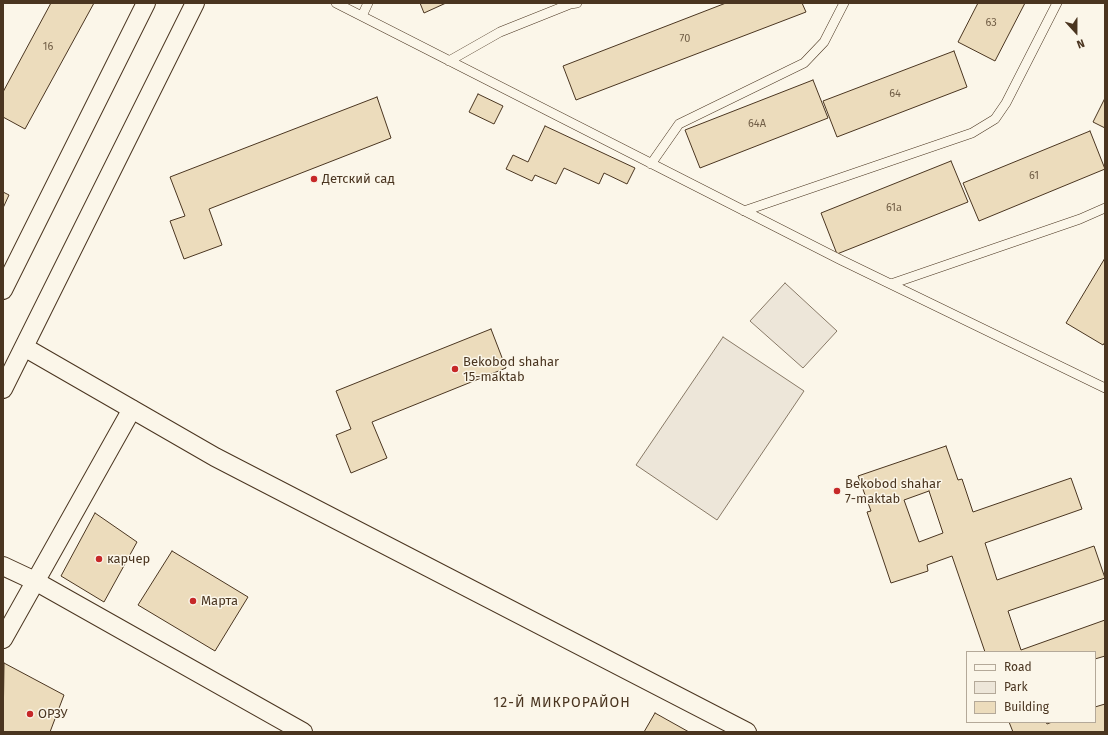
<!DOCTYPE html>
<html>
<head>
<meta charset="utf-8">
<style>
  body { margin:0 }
  #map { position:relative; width:1108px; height:735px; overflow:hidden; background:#fbf6e9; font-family:"Fira Sans",sans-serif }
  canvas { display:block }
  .frame { position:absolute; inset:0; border:4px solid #4a3520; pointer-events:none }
  .legend { position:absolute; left:966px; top:651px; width:130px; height:72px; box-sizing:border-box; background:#fbf6e9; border:1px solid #b4a999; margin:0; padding:5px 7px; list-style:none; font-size:12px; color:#4a3520 }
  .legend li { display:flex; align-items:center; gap:8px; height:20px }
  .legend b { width:20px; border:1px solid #b4a999 }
  .north { position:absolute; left:1056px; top:12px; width:40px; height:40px; -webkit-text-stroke:3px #fbf6e9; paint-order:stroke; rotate:159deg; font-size:11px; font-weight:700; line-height:16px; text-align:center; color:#4a3520 }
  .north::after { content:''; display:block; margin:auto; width:14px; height:18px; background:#4a3520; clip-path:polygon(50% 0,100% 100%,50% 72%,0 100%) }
</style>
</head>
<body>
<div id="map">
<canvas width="1108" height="735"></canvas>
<div class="frame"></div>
<ul class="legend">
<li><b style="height:5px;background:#fbf6e9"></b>Road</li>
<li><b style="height:11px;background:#ede6d9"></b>Park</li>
<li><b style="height:11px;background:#ecdcbc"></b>Building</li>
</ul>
<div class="north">N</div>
</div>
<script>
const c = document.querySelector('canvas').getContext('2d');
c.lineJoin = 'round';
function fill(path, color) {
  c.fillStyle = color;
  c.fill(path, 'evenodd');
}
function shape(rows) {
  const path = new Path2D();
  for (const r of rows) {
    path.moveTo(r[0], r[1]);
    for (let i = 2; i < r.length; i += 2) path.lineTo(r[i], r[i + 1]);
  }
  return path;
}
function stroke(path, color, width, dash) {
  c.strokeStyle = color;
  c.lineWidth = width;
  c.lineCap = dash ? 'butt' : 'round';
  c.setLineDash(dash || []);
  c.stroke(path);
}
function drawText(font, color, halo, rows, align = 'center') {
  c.font = font + ' "Fira Sans",sans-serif';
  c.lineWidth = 3;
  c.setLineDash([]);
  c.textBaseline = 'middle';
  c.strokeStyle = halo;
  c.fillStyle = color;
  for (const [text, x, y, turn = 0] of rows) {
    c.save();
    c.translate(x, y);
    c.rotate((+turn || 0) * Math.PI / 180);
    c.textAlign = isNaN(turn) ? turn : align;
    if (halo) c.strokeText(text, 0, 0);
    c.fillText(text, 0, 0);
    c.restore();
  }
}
const green = shape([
  [785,283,837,331,803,368,750,321,785,283],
  [723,337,804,391,717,520,636,465,723,337]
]);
const building = shape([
  [51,3,94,3,25,129,3,117,3,92,51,3],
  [420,3,446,3,424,13,420,3],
  [726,3,802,3,806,12,576,100,563,66,726,3],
  [978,3,1025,3,995,61,958,42,978,3],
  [954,51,967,87,837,137,823,101,954,51],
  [813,80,828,118,700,168,685,130,813,80],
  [478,94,503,106,494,124,469,112,478,94],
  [377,97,391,138,209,209,222,245,184,259,170,221,185,216,170,177,377,97],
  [1105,98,1105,128,1093,122,1105,98],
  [545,126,635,168,627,184,604,173,599,184,564,168,556,184,535,175,532,181,506,169,513,155,528,162,545,126],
  [1090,131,1105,169,979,221,963,183,1090,131],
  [951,161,968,202,837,254,821,213,951,161],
  [3,192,9,195,3,208,3,192],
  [1105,258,1105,342,1103,345,1066,323,1105,258],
  [491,329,506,368,372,422,387,458,351,473,336,435,351,429,336,391,491,329],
  [946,446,958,480,962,479,973,512,1071,478,1082,509,985,543,997,580,1094,546,1105,578,1008,611,1021,650,1105,620,1105,656,1095,659,1095,652,985,652,952,556,927,565,928,571,891,583,867,512,871,511,858,476,946,446],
  [929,491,943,533,919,542,904,500,929,491],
  [95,513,137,542,104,602,61,576,95,513],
  [172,551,248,597,215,651,138,605,172,551],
  [4,663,64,695,50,732,3,732,4,663],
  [1105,704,1105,732,1013,732,1009,722,1046,722,1047,724,1052,722,1095,722,1095,707,1105,704],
  [655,713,689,732,644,732,655,713]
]);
const lane = shape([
  [336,3,841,260,1105,388],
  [362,16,368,3],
  [449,61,500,32,570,4,577,3],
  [651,164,679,124,804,63,824,42,844,3],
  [744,211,972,133,995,119,1006,103,1057,3],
  [891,284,1080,219,1105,208]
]);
const street = shape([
  [3,290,146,3],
  [24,347,215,457,747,732],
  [3,389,195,3],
  [3,566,35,581,303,732],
  [3,639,132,409]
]);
const markers = [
  [314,179,4,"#c62828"],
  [455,369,4,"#c62828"],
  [837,491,4,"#c62828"],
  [99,559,4,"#c62828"],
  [193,601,4,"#c62828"],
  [30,714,4,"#c62828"]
];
const numberNames = [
  ["63",991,23],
  ["70",685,39],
  ["16",48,47],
  ["64",895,94],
  ["64A",757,124],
  ["61",1034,176],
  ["61a",894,208]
];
const poiNames = [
  ["Детский сад",322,179],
  ["Bekobod shahar",463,362],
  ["15-maktab",463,377],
  ["Bekobod shahar",845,484],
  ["7-maktab",845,499],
  ["карчер",107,559],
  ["Марта",201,601],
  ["ОРЗУ",38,714]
];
const neighbourhoodNames = [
  ["12-Й МИКРОРАЙОН",562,703]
];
fill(green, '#ede6d9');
stroke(green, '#887966', 1);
fill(building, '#ecdcbc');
stroke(building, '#4a3520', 1);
stroke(lane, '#4a3520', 10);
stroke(street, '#4a3520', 20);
stroke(lane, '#fbf6e9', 9);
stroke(street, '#fbf6e9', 18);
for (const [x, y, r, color] of markers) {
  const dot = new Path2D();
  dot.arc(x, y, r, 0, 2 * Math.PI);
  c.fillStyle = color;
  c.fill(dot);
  stroke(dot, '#fbf6e9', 1.5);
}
drawText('11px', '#725f47', null, numberNames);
drawText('13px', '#4a3520', '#fbf6e9', poiNames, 'left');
c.letterSpacing = '1px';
drawText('14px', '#4a3520', '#fbf6e9', neighbourhoodNames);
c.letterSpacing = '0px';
</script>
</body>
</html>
